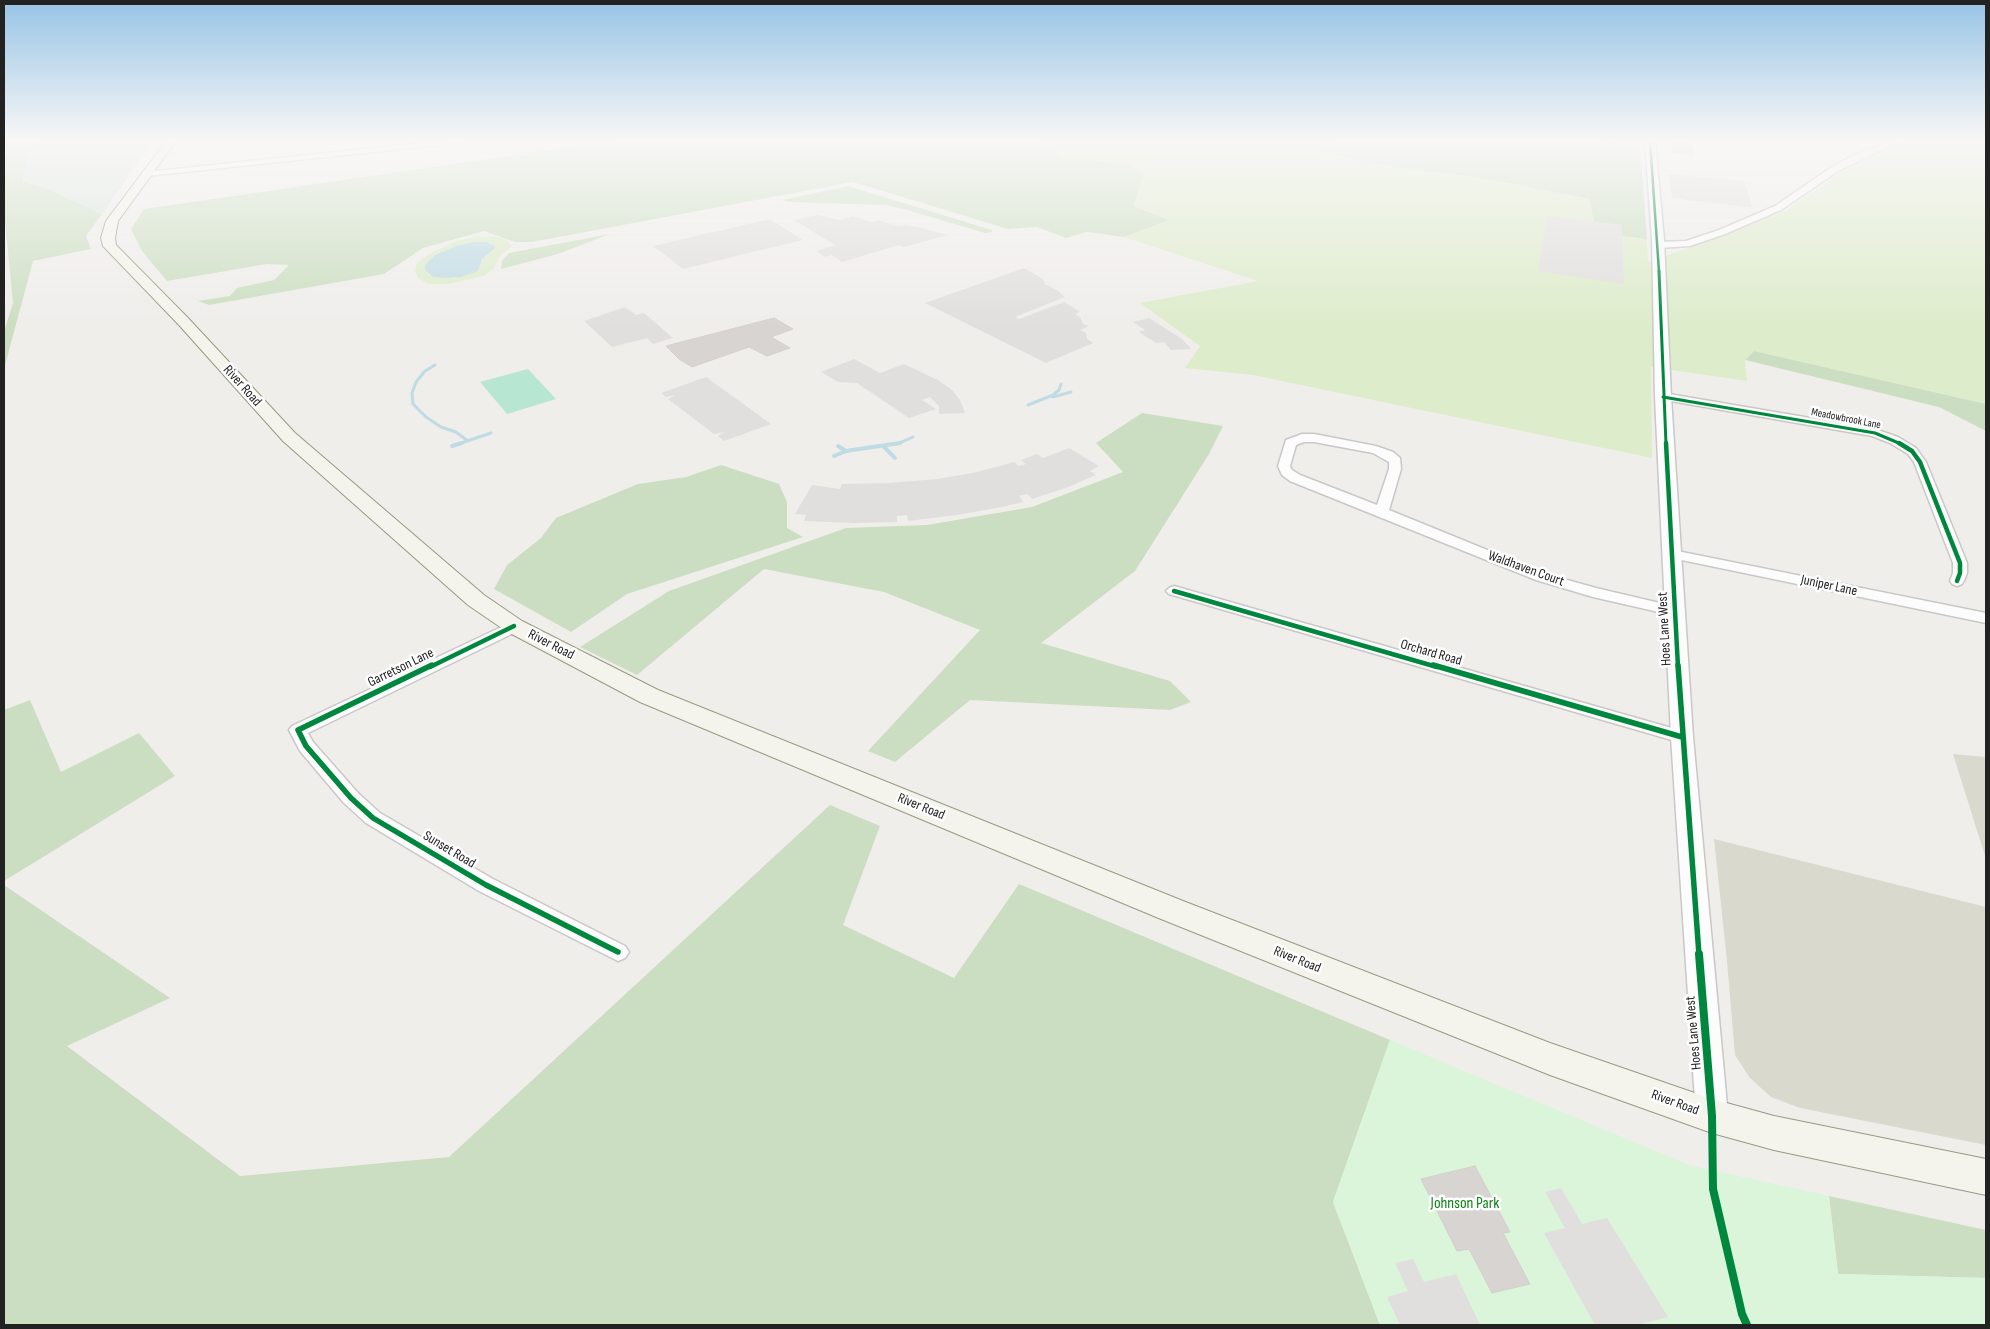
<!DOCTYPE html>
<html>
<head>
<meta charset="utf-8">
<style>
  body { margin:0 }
  #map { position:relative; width:1990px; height:1329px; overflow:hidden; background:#f0eeeb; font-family:"Sofia Sans Condensed",sans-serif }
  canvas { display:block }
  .frame { position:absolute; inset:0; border:5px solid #222; pointer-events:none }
</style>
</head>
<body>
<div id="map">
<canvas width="1990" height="1329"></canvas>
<div class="frame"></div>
</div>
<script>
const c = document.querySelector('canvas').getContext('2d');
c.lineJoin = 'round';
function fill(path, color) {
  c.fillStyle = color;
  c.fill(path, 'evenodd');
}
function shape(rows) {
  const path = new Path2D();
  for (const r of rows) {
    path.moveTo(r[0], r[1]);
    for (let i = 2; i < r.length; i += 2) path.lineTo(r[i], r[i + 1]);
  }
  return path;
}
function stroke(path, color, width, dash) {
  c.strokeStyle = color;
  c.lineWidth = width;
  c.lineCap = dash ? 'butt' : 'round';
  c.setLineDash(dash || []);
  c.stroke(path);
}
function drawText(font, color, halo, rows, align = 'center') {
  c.font = font + ' "Sofia Sans Condensed",sans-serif';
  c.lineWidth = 5;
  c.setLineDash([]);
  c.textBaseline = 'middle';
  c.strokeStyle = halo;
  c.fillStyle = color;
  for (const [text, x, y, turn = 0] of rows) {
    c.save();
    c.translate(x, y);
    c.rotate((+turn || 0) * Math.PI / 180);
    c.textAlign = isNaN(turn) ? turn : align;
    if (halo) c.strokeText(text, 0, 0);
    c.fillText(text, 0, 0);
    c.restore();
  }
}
const construction = shape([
  [1953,754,1986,757,1986,859],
  [1714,839,1986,907,1986,1145,1800,1108,1771,1097,1750,1078,1735,1055,1727,961]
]);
const grass = shape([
  [1031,140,1318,140,1342,144,1319,152,1398,168,1476,177,1590,199,1622,225,1622,236,1647,239,1648,262,1736,231,1787,210,1852,165,1880,150,1902,141,1986,140,1986,404,1754,351,1745,360,1747,381,1651,367,1652,458,1253,375,1185,368,1200,346,1140,303,1258,281,1124,237,1169,220,1133,206,1123,163,1068,159],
  [479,237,498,237,507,240,512,246,499,257,494,268,484,276,448,284,428,284,418,278,415,270,417,263,429,254,455,241],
  [473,242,487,242,495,246,495,248,482,259,478,271,454,278,433,277,427,273,435,255,456,246]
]);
const forest = shape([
  [7,140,50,140,43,141,23,181,49,189,102,214,86,236,91,249,33,261,4,369,4,332,13,303,4,211,4,171],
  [618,140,1031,140,1068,159,1123,163,1144,173,1133,206,1169,220,1124,237,1086,232,1066,238,1037,227,1008,229,853,182,532,242,515,242,484,231,423,248,384,274,209,305,198,301,230,296,237,288,274,280,289,265,267,264,167,281,142,251,131,229,144,209],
  [1318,140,1592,140,1640,145,1647,239,1622,236,1622,225,1594,222,1590,199,1476,177,1398,168,1318,152,1341,144],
  [848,186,992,230,992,232,985,233,904,209,884,205,788,202,782,200],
  [610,234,558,254,501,269,502,261,509,253],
  [1754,351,1986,404,1986,431,1939,407,1745,360],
  [1142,413,1223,426,1209,454,1135,571,1041,643,1170,681,1191,702,1170,710,970,700,895,762,868,751,980,630,884,592,764,569,637,675,580,647,669,591,846,528,927,525,1032,507,1123,472,1096,443],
  [721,465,779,484,787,502,787,528,803,537,627,594,571,632,494,589,507,565,541,538,556,518,638,484,686,477],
  [30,700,61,772,139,733,175,776,4,881,4,710],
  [830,805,880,826,843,925,954,978,1019,884,1390,1040,1333,1202,1380,1325,4,1325,4,885,170,998,67,1046,240,1176,449,1157],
  [1829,1196,1986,1230,1986,1278,1838,1274]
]);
const wetland = shape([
  [50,140,153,140,102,214,49,189,23,181,28,152,43,141]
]);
const park = shape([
  [1390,1040,1689,1165,1829,1196,1838,1274,1986,1278,1986,1325,1380,1325,1333,1202]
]);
const pitch = shape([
  [528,369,556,399,507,414,480,382]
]);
const parking = shape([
  [1669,174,1744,181,1753,208,1672,198],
  [818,215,840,220,853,216,872,222,878,220,898,226,905,225,922,228,948,235,904,247,899,245,842,262,832,255,825,257,816,251,835,245,794,220],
  [1547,216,1622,225,1624,284,1538,271],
  [770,219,803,240,683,269,653,246],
  [1024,268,1043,279,1045,284,1057,290,1065,297,1015,317,1019,319,1064,302,1080,312,1075,314,1080,317,1083,324,1089,326,1080,330,1086,333,1087,339,1093,343,1046,363,925,303],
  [625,307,636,315,644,313,673,338,653,344,647,338,612,347,584,321],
  [1149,318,1182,339,1191,349,1171,350,1164,342,1156,343,1139,332,1145,330,1133,322],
  [854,359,880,373,904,364,938,380,952,390,960,400,965,413,939,414,939,406,930,397,922,400,936,409,909,418,857,383,838,382,821,372],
  [706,377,771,424,724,441,718,436,724,432,714,434,668,399,676,395,666,397,661,393],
  [1069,448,1099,466,1090,471,1096,475,1066,488,1032,499,1027,494,1019,496,1023,502,1002,507,957,515,908,521,907,515,897,516,897,522,853,523,804,521,806,515,795,514,812,485,840,489,842,484,889,483,938,479,977,472,1014,462,1019,466,1026,464,1021,460,1037,454,1043,458],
  [1561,1188,1582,1224,1607,1218,1668,1317,1637,1325,1595,1325,1544,1233,1565,1228,1545,1192],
  [1413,1259,1424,1282,1456,1274,1480,1325,1400,1325,1387,1297,1408,1291,1395,1263]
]);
const water = shape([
  [473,242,487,242,495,246,495,248,482,259,478,271,461,277,447,278,433,277,425,270,425,265,435,255,456,246]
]);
const streamFar1 = shape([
  [435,365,425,371,416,382,412,393,413,404,426,417,441,427,456,432,468,441],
  [1053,397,1071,392],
  [1028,405,1053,395,1059,390,1061,384],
  [458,444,491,433],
  [897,444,913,437]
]);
const stream = shape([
  [452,446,462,443],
  [838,446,846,451],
  [884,447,895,458],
  [834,456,846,451,900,443]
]);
const building = shape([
  [1671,140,1691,140,1693,155,1673,152,1671,140],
  [774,318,793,329,771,337,790,348,767,356,749,347,692,367,679,359,666,346,774,318],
  [1475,1166,1510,1232,1503,1233,1530,1284,1492,1293,1469,1249,1457,1251,1421,1179,1475,1166]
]);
const minor = shape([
  [450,140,471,140,467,142,147,176,143,174,147,172,450,140],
  [1893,140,1902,140,1838,171,1781,210,1725,234,1690,246,1658,248,1653,245,1658,242,1686,241,1719,230,1775,206,1832,167,1852,156,1893,140],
  [1663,393,1875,429,1898,437,1916,448,1926,462,1967,563,1967,573,1964,581,1962,584,1957,586,1952,584,1950,581,1953,573,1953,563,1914,462,1908,454,1890,443,1872,436,1659,399,1657,397,1659,395,1663,393],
  [1302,434,1314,434,1376,446,1393,452,1400,458,1401,469,1389,510,1546,574,1596,588,1681,608,1684,611,1681,614,1676,616,1593,597,1536,580,1290,481,1282,475,1278,466,1286,440,1302,434],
  [1304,442,1314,442,1373,453,1389,462,1389,469,1377,505,1300,475,1292,470,1290,466,1296,445,1304,442],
  [1672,550,1986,613,1986,623,1667,557,1665,554,1667,551,1672,550],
  [1174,586,1682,731,1688,733,1691,737,1688,741,1682,743,1169,594,1166,591,1169,588,1174,586],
  [514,621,520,622,522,626,520,630,308,733,313,742,358,793,380,813,493,879,625,946,629,952,625,958,618,961,479,891,366,823,344,803,300,751,289,730,292,726,514,621]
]);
const tertiary = shape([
  [1645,140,1655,140,1664,240,1671,397,1693,737,1728,1116,1723,1127,1712,1131,1701,1127,1696,1116,1671,737,1655,397,1652,240,1645,140]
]);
const secondary = shape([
  [167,140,177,140,118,221,115,238,116,245,189,319,295,433,484,595,522,621,658,690,1183,901,1550,1043,1712,1099,1774,1116,1986,1159,1986,1195,1774,1150,1712,1133,1550,1075,1161,919,640,702,506,631,468,605,283,441,179,325,103,246,101,238,106,221,167,140]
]);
const cyclewayFar4 = shape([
  [1650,140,1659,272]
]);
const cyclewayFar3 = shape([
  [1659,271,1666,444],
  [1663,397,1875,433,1901,444]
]);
const cyclewayFar2 = shape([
  [1666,443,1678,667],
  [1899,443,1912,451,1920,462,1960,563,1960,573,1957,581],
  [1174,591,1437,667],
  [430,667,514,626]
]);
const cyclewayFar1 = shape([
  [432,665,298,730,306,746,351,798,373,818,486,885,618,952],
  [1433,665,1682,737],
  [1678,665,1699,955]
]);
const cycleway = shape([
  [1699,954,1712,1116,1713,1189,1742,1314,1747,1325]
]);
const farStreetnames = [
  ["Meadowbrook Lane",1846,419,11]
];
const streetNames = [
  ["River Road",242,386,48],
  ["Waldhaven Court",1526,569,20],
  ["Juniper Lane",1829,586,12],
  ["Hoes Lane West",1665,629,-93],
  ["River Road",551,645,27],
  ["Orchard Road",1431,653,16],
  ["Garretson Lane",401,668,-26],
  ["River Road",921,807,22],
  ["Sunset Road",449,850,31],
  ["River Road",1297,960,22],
  ["Hoes Lane West",1694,1033,-95],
  ["River Road",1675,1103,20]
];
const nearParknames = [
  ["Johnson Park",1465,1204]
];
fill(construction, '#d9d9cd');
fill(grass, '#ddeccb');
fill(forest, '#cbdec1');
fill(wetland, '#d9e6de');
fill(park, '#daf5da');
fill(pitch, '#b7e6d2');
fill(parking, '#e0dfde');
fill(water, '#bfdbe3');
stroke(streamFar1, '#bfdbe3', 3);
stroke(stream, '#bfdbe3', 4);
fill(building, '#d7d4d2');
stroke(building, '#d3d0cc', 1);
stroke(minor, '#c9c8c7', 3);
stroke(tertiary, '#c9c8c7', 3);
stroke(secondary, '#999a82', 2);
fill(minor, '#fdfcfc');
fill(tertiary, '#fdfcfc');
fill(secondary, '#f4f4ed');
stroke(cyclewayFar4, '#00873e', 2.5);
stroke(cyclewayFar3, '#00873e', 3);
stroke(cyclewayFar2, '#00873e', 4.5);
stroke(cyclewayFar1, '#00873e', 5.5);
stroke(cycleway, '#00873e', 8);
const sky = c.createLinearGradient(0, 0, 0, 326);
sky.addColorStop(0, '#97c4e6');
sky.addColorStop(0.43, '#f8f7f6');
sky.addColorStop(1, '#f8f7f600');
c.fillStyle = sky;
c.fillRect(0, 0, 1990, 326);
drawText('11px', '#222', '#fff', farStreetnames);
drawText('14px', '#222', '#fff', streetNames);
drawText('16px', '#0c8416', '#fff', nearParknames);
</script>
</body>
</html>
